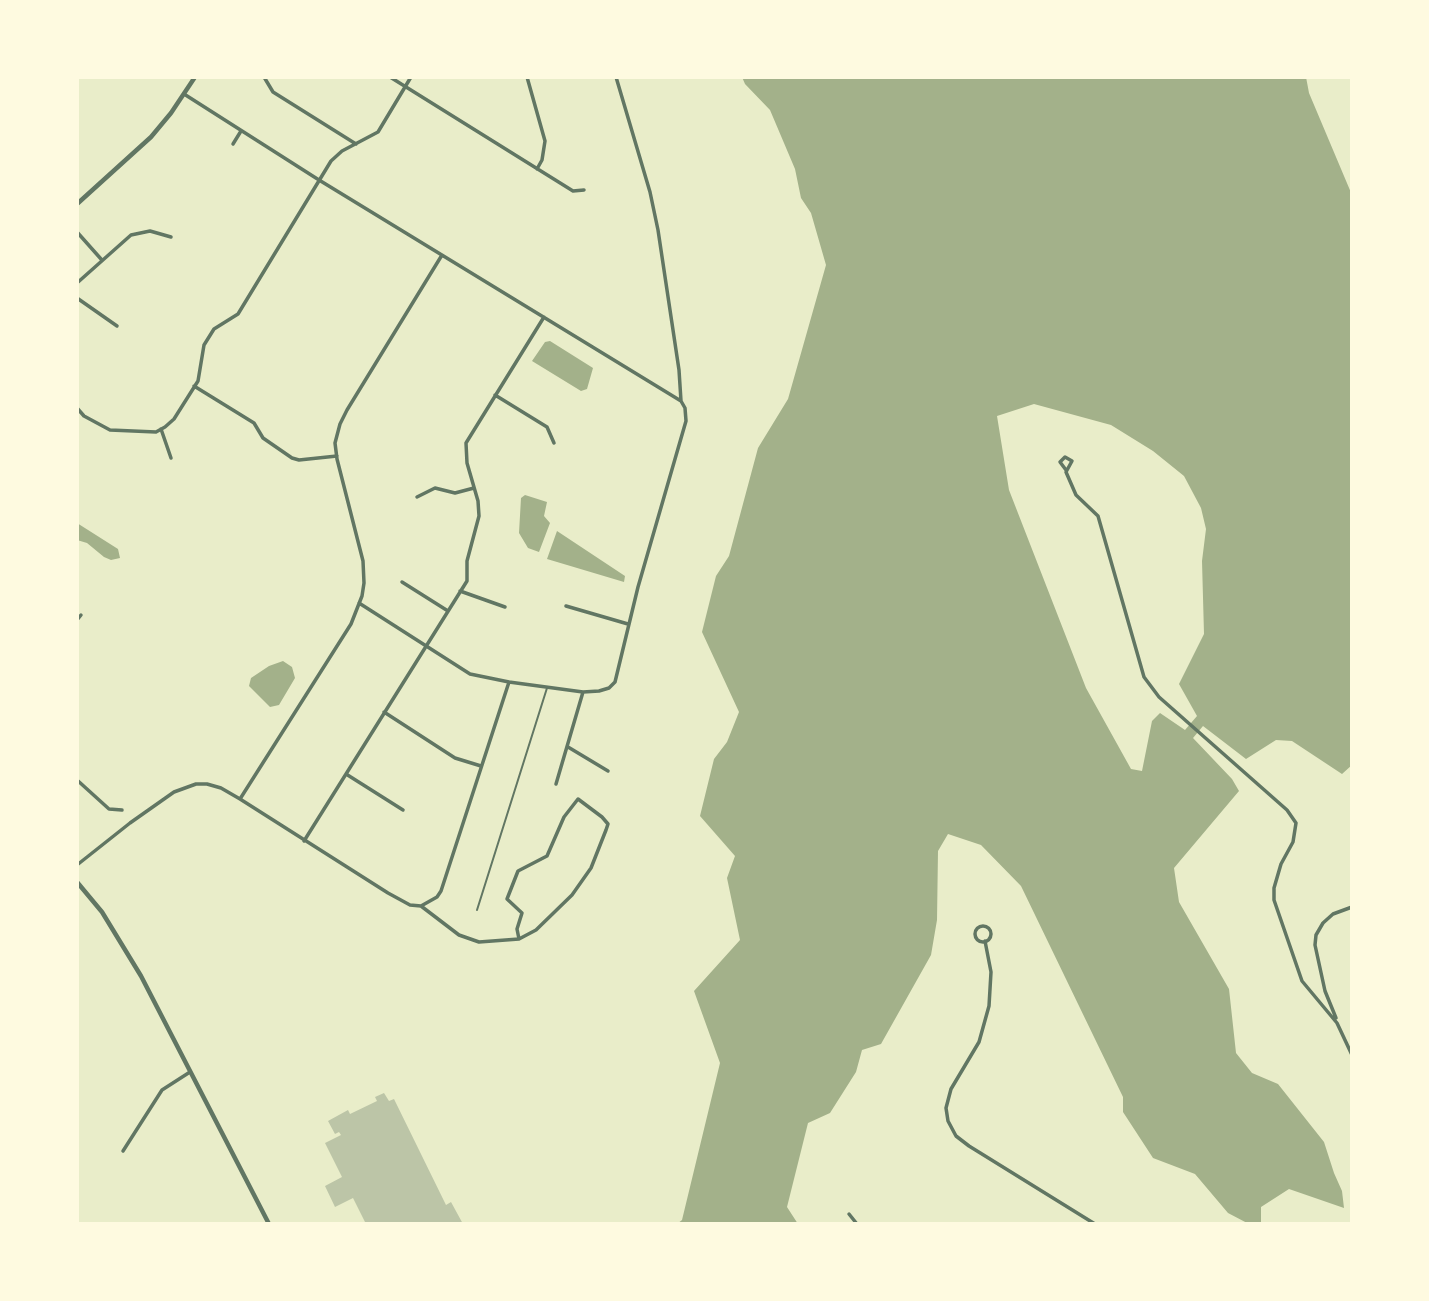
<!DOCTYPE html>
<html>
<head>
<meta charset="utf-8">
<style>
  body { margin:0 }
  #map { position:relative; width:1429px; height:1301px; overflow:hidden; background:#e9edc9; font-family:"Sofia Sans Condensed",sans-serif }
  canvas { display:block }
  .frame { position:absolute; inset:0; border:79px solid #fefae0; pointer-events:none }
</style>
</head>
<body>
<div id="map">
<canvas width="1429" height="1301"></canvas>
<div class="frame"></div>
</div>
<script>
const c = document.querySelector('canvas').getContext('2d');
c.lineJoin = 'round';
function fill(path, color) {
  c.fillStyle = color;
  c.fill(path, 'evenodd');
}
function shape(rows) {
  const path = new Path2D();
  for (const r of rows) {
    if (r.length === 3) {
      path.moveTo(r[0] + r[2], r[1]);
      path.arc(r[0], r[1], r[2], 0, 2 * Math.PI);
      continue;
    }
    path.moveTo(r[0], r[1]);
    for (let i = 2; i < r.length; i += 2) path.lineTo(r[i], r[i + 1]);
  }
  return path;
}
function stroke(path, color, width, dash) {
  c.strokeStyle = color;
  c.lineWidth = width;
  c.lineCap = dash ? 'butt' : 'round';
  c.setLineDash(dash || []);
  c.stroke(path);
}
const water = shape([
  [742,77,1306,77,1309,93,1352,195,1352,765,1342,774,1292,741,1276,740,1246,759,1203,726,1193,738,1232,779,1239,791,1174,868,1179,902,1229,989,1236,1053,1252,1073,1278,1084,1324,1142,1334,1173,1342,1191,1344,1208,1289,1189,1261,1207,1261,1224,1249,1224,1228,1213,1195,1174,1153,1158,1123,1112,1123,1097,1021,886,981,845,948,834,938,851,937,920,931,955,881,1044,862,1050,856,1072,830,1113,808,1123,787,1207,798,1224,677,1224,682,1220,720,1063,694,991,740,940,727,878,735,856,700,816,714,759,727,742,739,712,702,632,716,576,729,556,758,448,788,399,826,265,811,213,801,198,795,169,770,110,745,84],
  [1034,404,1111,425,1153,451,1184,476,1201,508,1206,529,1202,561,1204,634,1179,684,1197,716,1185,730,1160,713,1152,721,1142,771,1131,769,1086,688,1009,490,997,416],
  [550,341,593,368,587,389,581,391,532,361,545,342],
  [525,495,547,502,544,516,550,523,539,552,528,548,519,533,521,498],
  [77,523,118,549,120,558,111,560,104,557,87,543,77,540],
  [557,531,625,576,624,582,547,559],
  [283,661,292,667,295,678,279,705,270,707,249,686,251,678,269,666]
]);
const building = shape([
  [384,1093,389,1101,394,1099,446,1205,451,1202,463,1224,366,1224,353,1198,335,1207,325,1186,342,1177,325,1143,341,1135,339,1132,335,1134,328,1121,348,1110,350,1114,377,1101,375,1097]
]);
const service = shape([
  [477,910,547,688]
]);
const minor = shape([
  [264,77,273,92,356,144],
  [390,77,573,191,584,190],
  [527,77,545,141,542,160,537,169],
  [184,94,319,180,681,401],
  [233,144,241,131],
  [77,232,101,259],
  [77,283,131,235,150,231,171,237],
  [77,298,117,326],
  [194,386,254,423,263,438,292,458,299,460,337,456],
  [495,395,547,427,554,443],
  [77,408,84,416,110,430,156,432,165,427,174,419,198,381,204,345,214,329,238,314,331,161,342,151,378,132,411,77],
  [161,429,171,458],
  [1066,470,1060,462,1065,457,1072,461,1066,472,1076,495,1098,516,1144,677,1159,697,1287,810,1296,823,1293,842,1281,864,1274,888,1274,900,1302,981,1337,1023,1352,1055],
  [417,497,435,488,455,493,474,488],
  [402,582,448,611],
  [460,591,505,607],
  [359,603,470,674,509,682],
  [566,606,628,624],
  [77,620,81,615],
  [384,712,455,758,481,766],
  [568,747,608,771],
  [346,774,403,810],
  [77,780,109,809,122,810],
  [556,784,583,692],
  [240,799,351,624,362,596,364,583,363,561,337,459,335,443,340,424,347,410,442,255],
  [304,841,467,581,467,561,479,516,478,501,467,463,466,443,544,317],
  [77,865,130,823,174,792,196,784,207,784,221,788,240,799,388,893,410,905,421,906,437,897,441,891,509,682,583,692,599,691,609,688,615,682,638,587,686,421,685,408,681,401,679,370,658,230,650,192,616,77],
  [421,906,459,935,479,942,519,939,536,930,572,895,591,868,606,830,608,824,602,817,578,799,564,817,547,856,518,871,507,899,522,913,517,929,519,939],
  [983,934,8],
  [985,941,991,972,989,1006,979,1042,951,1089,946,1108,948,1121,956,1136,969,1146,1095,1224],
  [1336,1018,1325,991,1315,945,1316,935,1323,923,1333,914,1352,907],
  [123,1151,162,1090,190,1072],
  [849,1214,857,1224]
]);
const tertiary = shape([
  [77,204,151,137,171,113,195,77],
  [77,882,102,912,141,976,269,1224]
]);
fill(water, '#a3b18a');
fill(building, '#bcc5a7');
stroke(service, '#617663', 2);
stroke(minor, '#617663', 3.5);
stroke(tertiary, '#617663', 4.5);
</script>
</body>
</html>
